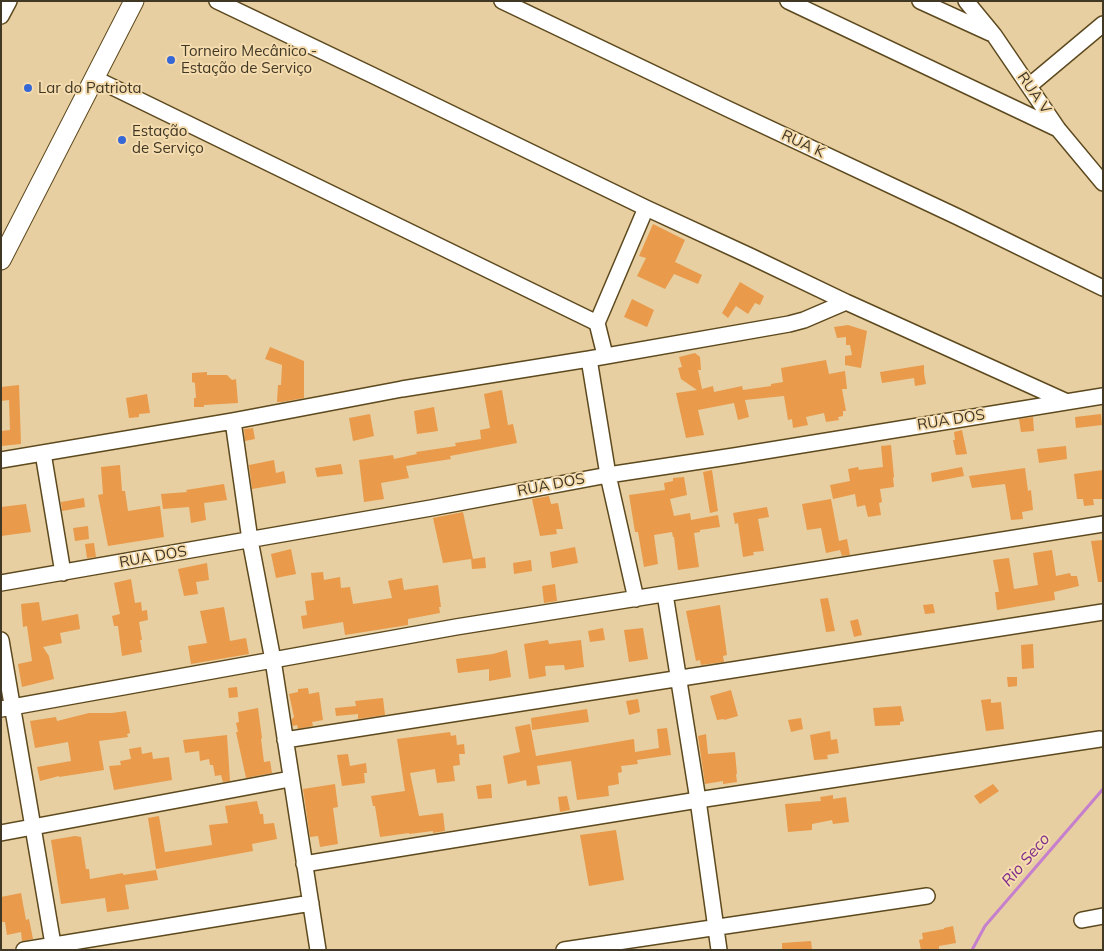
<!DOCTYPE html>
<html>
<head>
<meta charset="utf-8">
<style>
  body { margin:0 }
  #map { position:relative; width:1104px; height:951px; overflow:hidden; background:#e7cfa2; font-family:Mulish,sans-serif }
  canvas { display:block }
  .frame { position:absolute; inset:0; border:2px solid #413725; pointer-events:none }
</style>
</head>
<body>
<div id="map">
<canvas width="1104" height="951"></canvas>
<div class="frame"></div>
</div>
<script>
const c = document.querySelector('canvas').getContext('2d');
c.lineJoin = 'round';
function shape(rows) {
  const path = new Path2D();
  for (const r of rows) {
    path.moveTo(r[0], r[1]);
    for (let i = 2; i < r.length; i += 2) path.lineTo(r[i], r[i + 1]);
  }
  return path;
}
function stroke(path, color, width, dash) {
  c.strokeStyle = color;
  c.lineWidth = width;
  c.lineCap = dash ? 'butt' : 'round';
  c.setLineDash(dash || []);
  c.stroke(path);
}
function fill(path, color) {
  c.fillStyle = color;
  c.fill(path, 'evenodd');
}
function drawText(font, color, halo, rows, align = 'center') {
  c.font = font + ' Mulish,sans-serif';
  c.lineWidth = 4;
  c.setLineDash([]);
  c.textBaseline = 'middle';
  c.strokeStyle = halo;
  c.fillStyle = color;
  for (const [text, x, y, turn = 0] of rows) {
    c.save();
    c.translate(x, y);
    c.rotate((+turn || 0) * Math.PI / 180);
    c.textAlign = isNaN(turn) ? turn : align;
    if (halo) c.strokeText(text, 0, 0);
    c.fillText(text, 0, 0);
    c.restore();
  }
}
const stream = shape([
  [972,950,985,926,1103,789]
]);
const building = shape([
  [653,224,685,240,675,262,702,275,698,284,674,274,665,289,637,276,646,258,639,256],
  [740,282,764,296,760,305,755,303,748,314,736,306,728,318,722,313],
  [632,299,654,310,647,327,624,317],
  [848,325,867,331,861,368,845,365,845,356,852,355,850,345,846,345,846,337,837,338,834,327],
  [270,347,304,361,304,398,282,402,277,402,278,385,281,385,282,365,265,359],
  [695,353,700,357,701,370,698,370,702,389,713,386,714,392,742,386,743,390,771,386,771,384,783,382,781,368,826,360,829,374,845,371,847,389,842,389,846,411,843,411,843,416,838,417,839,420,826,422,824,413,806,417,808,425,793,428,792,419,788,420,784,396,745,400,749,417,738,420,734,403,698,410,704,435,686,438,676,393,697,390,681,379,678,368,682,367,679,357],
  [924,365,924,373,926,384,915,386,914,378,882,383,880,372],
  [207,372,207,375,227,375,232,380,236,379,238,403,204,405,204,407,194,407,194,398,196,398,195,383,192,382,192,373],
  [19,385,21,444,1,446,1,431,10,430,9,400,1,401,1,387],
  [502,390,508,425,513,424,517,443,450,456,451,459,406,466,409,478,381,483,384,499,364,502,359,460,393,455,394,459,417,454,416,452,456,446,455,443,481,439,480,430,490,428,484,394],
  [147,394,150,413,139,414,139,417,129,418,126,398],
  [434,407,438,431,417,434,414,411],
  [370,414,374,436,353,441,349,418],
  [1101,414,1102,425,1076,428,1075,417],
  [1033,417,1034,431,1021,432,1019,419],
  [253,428,255,439,245,441,244,429],
  [962,430,967,454,956,455,953,440,955,440,954,432],
  [891,445,894,477,893,478,894,487,880,489,882,502,879,503,881,515,868,517,865,505,857,507,855,494,833,499,830,485,850,481,848,469,858,467,859,470,883,467,881,446],
  [1066,446,1067,459,1039,463,1037,449],
  [274,460,276,473,284,471,286,483,252,489,249,465],
  [341,464,343,474,317,477,315,468],
  [120,465,122,491,125,491,128,511,160,506,164,537,108,546,98,495,103,494,101,467],
  [962,467,964,476,932,482,931,473],
  [1025,468,1028,491,1031,490,1033,510,1022,512,1023,519,1011,520,1005,484,972,488,969,476],
  [712,470,718,511,710,513,703,472],
  [1103,470,1103,499,1093,499,1094,505,1084,506,1083,499,1077,499,1074,474],
  [684,477,687,495,670,499,674,516,690,513,691,520,718,515,720,527,700,530,700,532,694,533,699,567,678,570,674,537,673,537,672,532,654,535,658,564,644,567,638,532,635,532,629,495,665,490,664,483,673,481,673,478],
  [224,484,227,500,204,503,206,520,191,523,189,507,163,509,161,494,187,492,186,490],
  [549,496,551,504,558,503,563,529,556,529,557,534,540,536,532,499],
  [84,498,85,507,62,511,61,502],
  [831,499,839,541,847,539,850,555,842,556,840,550,826,553,821,528,807,530,802,504],
  [26,504,31,532,1,536,1,507],
  [767,507,769,517,758,519,764,551,753,552,754,555,743,557,738,523,735,524,733,513],
  [463,512,473,559,485,557,486,568,472,569,471,559,443,563,433,518],
  [88,526,89,539,75,541,73,528],
  [1103,540,1103,582,1098,582,1091,541],
  [94,543,96,557,87,558,85,544],
  [575,547,578,563,552,568,550,552],
  [291,549,296,574,276,578,271,554],
  [1052,550,1056,576,1070,573,1071,576,1077,576,1079,586,1054,592,1055,600,997,610,995,592,999,592,993,560,1009,558,1014,589,1038,585,1033,553],
  [531,560,532,571,514,574,513,563],
  [207,563,209,580,196,582,198,594,184,596,178,569],
  [323,572,324,580,340,577,341,588,350,587,353,604,392,598,388,581,402,578,404,590,438,585,441,607,439,607,440,613,408,619,408,625,345,635,343,622,303,629,301,616,307,615,305,601,314,600,311,573],
  [131,579,135,603,141,602,142,611,147,610,148,620,139,622,142,640,140,640,142,652,122,656,118,626,114,626,112,616,120,614,114,583],
  [555,584,557,601,544,603,542,586],
  [828,598,835,631,826,632,820,599],
  [39,602,42,621,78,614,80,629,60,633,62,643,43,647,49,656,54,679,22,687,18,664,32,661,27,626,23,627,21,604],
  [933,604,935,613,925,614,923,605],
  [720,605,727,655,723,656,724,662,701,665,700,660,696,661,686,611],
  [224,607,230,641,246,638,249,654,191,664,188,646,207,643,200,611],
  [858,619,862,635,854,637,850,621],
  [603,628,605,640,590,642,588,631],
  [643,628,648,659,629,662,624,630],
  [548,640,549,644,581,640,584,667,565,670,564,665,545,666,546,676,529,679,524,644],
  [1033,644,1034,668,1022,669,1021,645],
  [507,650,511,677,489,681,489,669,458,673,456,659,493,654],
  [1007,677,1017,677,1017,686,1008,687],
  [237,687,238,697,229,698,228,688],
  [308,688,309,694,319,692,323,720,312,722,313,726,298,729,297,725,293,726,292,724,292,719,294,717,289,694,298,692,298,689],
  [731,690,738,716,724,720,724,719,717,720,710,696],
  [383,698,385,715,358,719,358,714,336,716,335,708,356,706,355,701],
  [638,699,640,712,629,715,626,701],
  [991,699,991,703,1001,702,1004,729,986,731,981,700],
  [901,706,904,721,900,722,900,725,875,726,873,708],
  [258,708,262,738,261,739,264,762,270,761,272,773,246,778,236,732,238,732,236,723,239,722,238,712],
  [587,709,589,722,532,730,531,718],
  [126,711,130,733,127,734,128,737,99,741,104,770,59,777,59,776,40,781,37,767,71,761,68,742,35,748,30,721,56,717,57,721,89,713,112,713],
  [801,718,803,729,791,732,788,720],
  [530,724,536,756,634,739,635,752,659,748,657,729,667,728,671,755,637,760,638,764,621,766,622,772,618,773,619,784,608,786,609,796,577,800,571,761,537,766,540,784,527,786,526,780,508,784,503,756,520,752,515,727],
  [830,731,831,740,837,739,839,753,827,755,828,759,814,760,810,735],
  [450,732,451,736,456,735,457,745,464,744,465,754,459,754,460,765,453,766,455,781,437,783,435,769,410,773,419,816,443,813,445,831,433,833,433,831,409,834,409,833,380,837,375,806,373,806,371,796,405,791,397,739],
  [706,734,708,754,735,752,737,774,736,774,737,782,723,784,723,781,705,784,698,736],
  [227,735,230,781,223,782,221,775,215,776,213,765,210,765,209,759,200,761,199,751,185,753,183,740],
  [141,747,142,754,152,752,153,759,169,757,172,780,114,790,109,766,121,765,120,761,131,759,129,749],
  [348,754,350,766,366,763,367,773,364,773,365,783,342,786,337,755],
  [335,784,338,807,333,808,338,844,320,847,318,836,310,837,303,789],
  [491,784,492,798,478,799,476,786],
  [993,784,999,791,980,804,974,796],
  [833,795,833,799,846,797,849,822,833,824,832,820,812,824,812,830,788,832,785,804,821,801,820,797],
  [567,796,570,810,560,812,558,797],
  [257,801,260,814,263,814,264,824,274,823,277,839,252,844,253,851,156,869,148,818,159,816,165,852,212,845,209,825,228,823,225,806],
  [616,830,624,880,589,886,580,835],
  [75,836,81,837,86,869,89,869,90,879,123,873,123,875,156,870,158,880,125,885,129,909,107,912,105,898,61,904,51,840],
  [21,893,26,920,29,919,33,939,22,941,21,932,7,935,5,922,1,922,1,897],
  [953,926,956,943,939,946,939,950,921,950,919,940,923,939,922,933,944,929,944,928],
  [811,941,812,950,782,950,782,943]
]);
const minor = shape([
  [217,1,372,75,646,208,750,256,846,302,1065,401],
  [502,1,726,108,958,217,1103,288],
  [788,1,1058,129],
  [920,1,990,33],
  [966,1,994,35,1058,129,1103,183],
  [1,16,9,1],
  [94,78,597,323,605,355],
  [1029,86,1103,24],
  [597,323,646,208],
  [589,359,608,475,636,599],
  [233,421,250,540,273,660,318,950],
  [43,453,63,573],
  [1,460,233,421,402,389,589,359,789,324,804,320,846,302],
  [1,583,431,508,608,475,734,456,1103,396],
  [665,594,698,800,719,950],
  [1,640,54,950],
  [1,709,456,627,1103,524],
  [285,740,1103,612],
  [1,833,290,779],
  [304,864,698,800,1100,739],
  [1082,920,1103,916],
  [24,950,311,903],
  [564,950,927,896]
]);
const major = shape([
  [1,260,134,1]
]);
const markers = [
  [171,60,5,"#3567d6"],
  [28,88,5,"#3567d6"],
  [122,140,5,"#3567d6"]
];
const poiNames = [
  ["Torneiro Mecânico -",181,51],
  ["Estação de Serviço",181,68],
  ["Lar do Patriota",38,88],
  ["Estação",132,131],
  ["de Serviço",132,148]
];
const streetNames = [
  ["RUA V",1034,93,55],
  ["RUA K",803,144,25],
  ["RUA DOS",951,420,-9],
  ["RUA DOS",551,485,-11],
  ["RUA DOS",153,557,-10]
];
const waterNames = [
  ["Rio Seco",1026,860,-49]
];
stroke(stream, '#c57fcd', 3);
fill(building, '#e99a4a');
stroke(minor, '#5d491e', 18);
stroke(major, '#5d491e', 21);
stroke(minor, '#fff', 15);
stroke(major, '#fff', 19);
for (const [x, y, r, color] of markers) {
  const dot = new Path2D();
  dot.arc(x, y, r, 0, 2 * Math.PI);
  c.fillStyle = color;
  c.fill(dot);
  stroke(dot, '#f5dcae', 2);
}
drawText('15px', '#413725', '#f5dcae', poiNames, 'left');
drawText('15px', '#413725', '#f5dcae', streetNames);
drawText('italic 16px', '#812d8b', '#f5dcae', waterNames);
</script>
</body>
</html>
